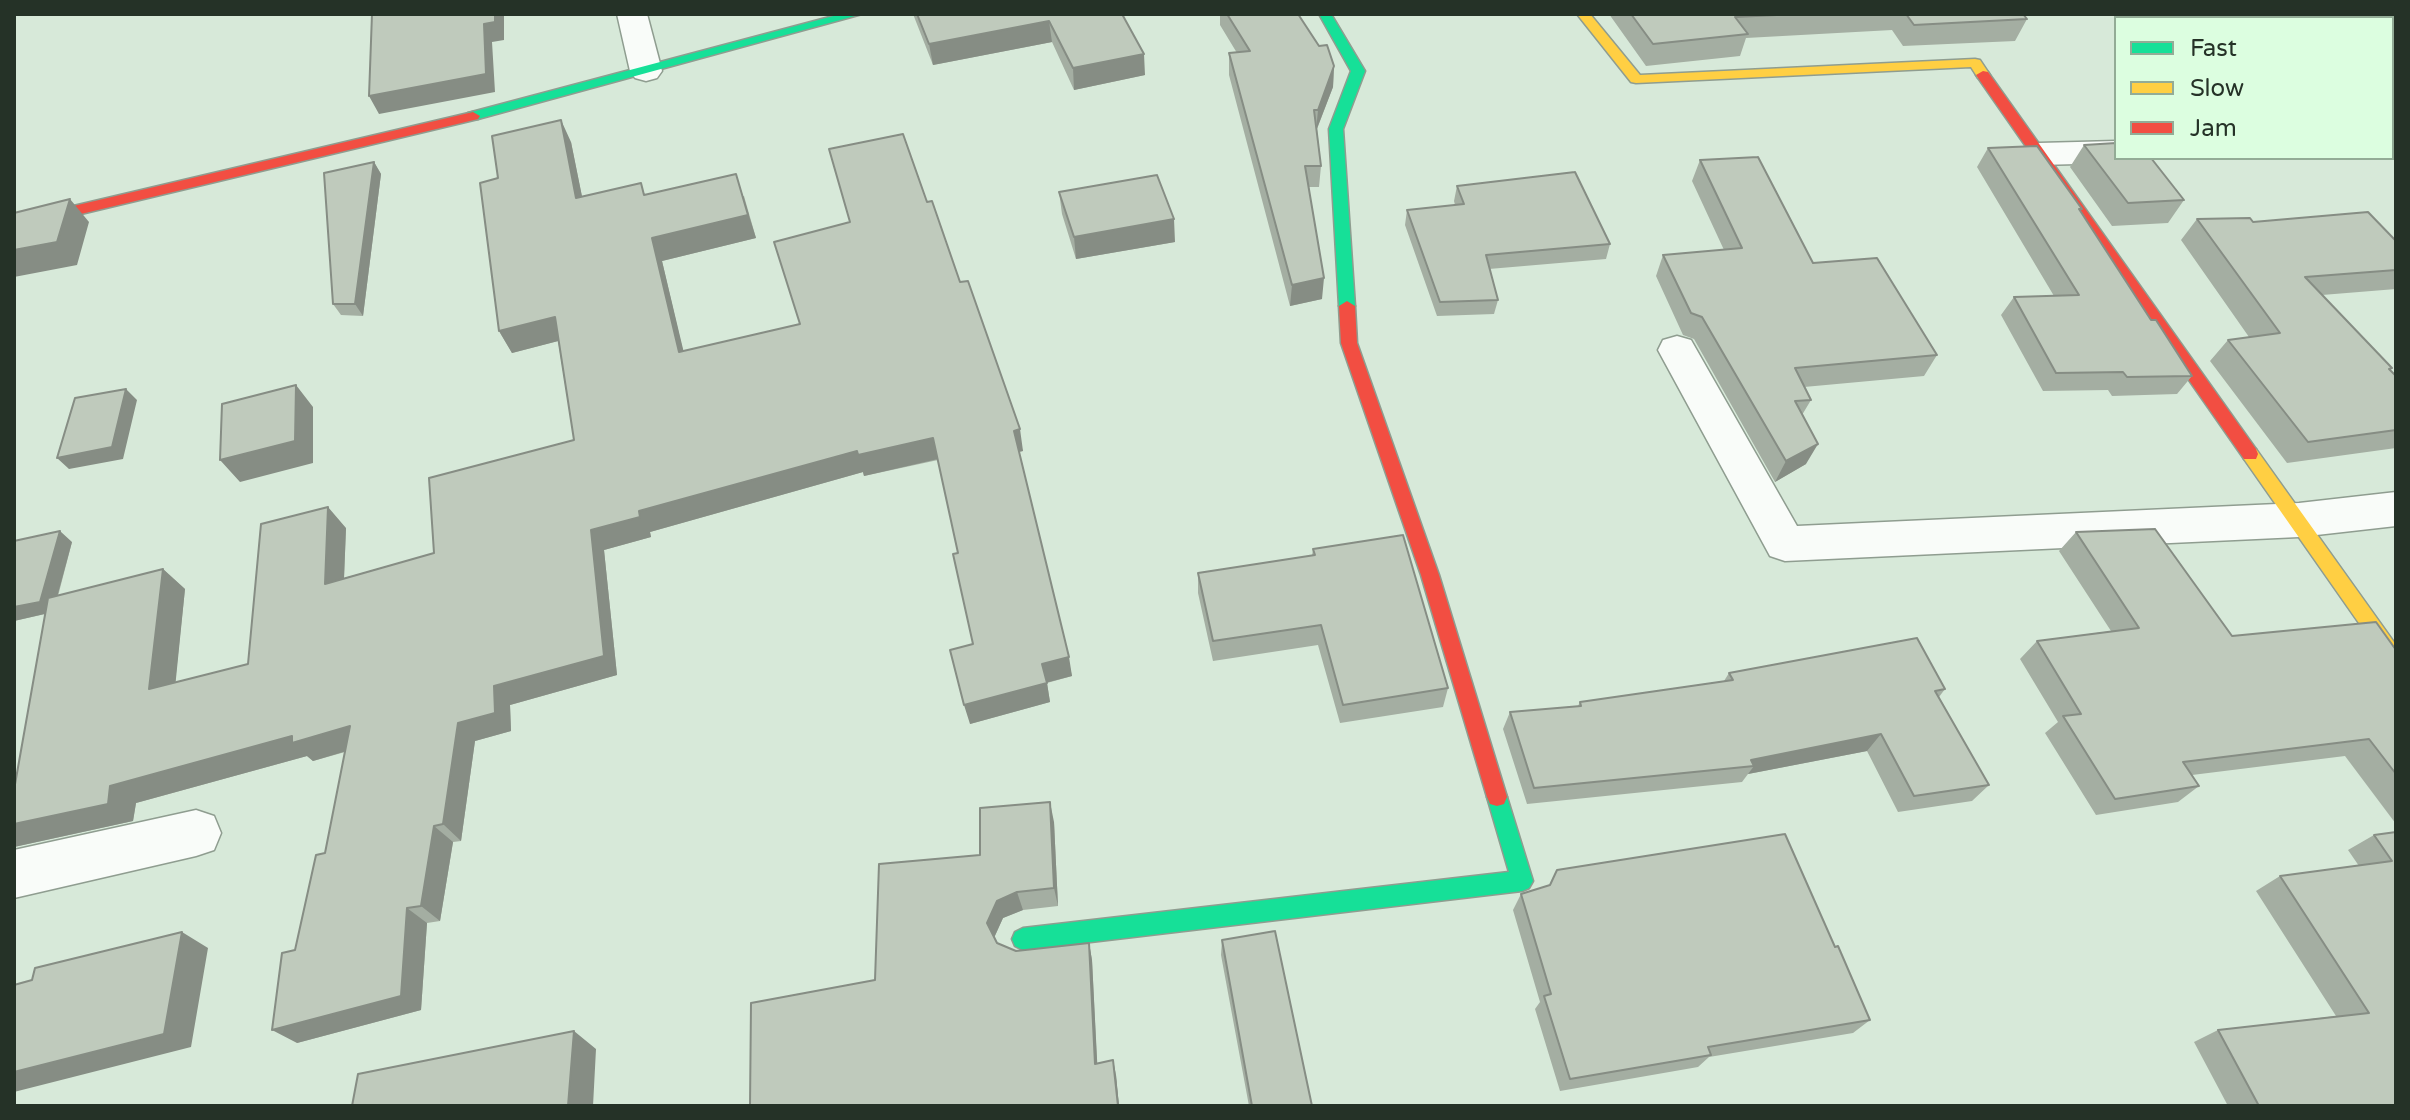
<!DOCTYPE html>
<html>
<head>
<meta charset="utf-8">
<style>
  body { margin:0 }
  #map { position:relative; width:2410px; height:1120px; overflow:hidden; background:#d7e9d9; font-family:"Varela Round",sans-serif }
  canvas { display:block }
  .frame { position:absolute; inset:0; border:16px solid #253227; pointer-events:none }
  .legend { position:absolute; left:2114px; top:16px; width:280px; height:144px; box-sizing:border-box; background:#dcfee0; border:2px solid #93ac96; margin:0; padding:10px 14px; list-style:none; font-size:24px; color:#253227 }
  .legend li { display:flex; align-items:center; gap:16px; height:40px }
  .legend b { width:40px; border:2px solid #93ac96 }
</style>
</head>
<body>
<div id="map">
<canvas width="2410" height="1120"></canvas>
<div class="frame"></div>
<ul class="legend">
<li><b style="height:10px;background:#16e098"></b>Fast</li>
<li><b style="height:10px;background:#ffcf43"></b>Slow</li>
<li><b style="height:10px;background:#f24e42"></b>Jam</li>
</ul>
</div>
<script>
const c = document.querySelector('canvas').getContext('2d');
c.lineJoin = 'round';
function shape(rows) {
  const path = new Path2D();
  for (const r of rows) {
    path.moveTo(r[0], r[1]);
    for (let i = 2; i < r.length; i += 2) path.lineTo(r[i], r[i + 1]);
  }
  return path;
}
function stroke(path, color, width, dash) {
  c.strokeStyle = color;
  c.lineWidth = width;
  c.lineCap = dash ? 'butt' : 'round';
  c.setLineDash(dash || []);
  c.stroke(path);
}
function fill(path, color) {
  c.fillStyle = color;
  c.fill(path, 'evenodd');
}
const street = shape([
  [617,14,647,14,662,71,657,78,646,81,635,78,630,71,617,14],
  [2116,141,2116,158,2128,160,2116,163,2039,165,2027,162,2022,154,2027,146,2039,143,2116,141],
  [1677,336,1691,340,1797,526,2299,503,2396,492,2396,526,2299,537,1785,561,1770,556,1658,350,1663,340,1677,336],
  [196,810,214,816,221,833,214,850,196,856,14,898,14,850,196,810]
]);
const fast = shape([
  [841,14,862,14,478,119,468,119,466,116,468,113,841,14],
  [1319,14,1331,14,1365,71,1343,129,1355,306,1347,311,1339,306,1329,129,1351,71,1319,14],
  [1497,788,1504,790,1507,797,1533,881,1529,888,1522,891,1023,950,1015,946,1012,939,1015,932,1023,928,1509,872,1487,797,1490,790,1497,788]
]);
const slow = shape([
  [1577,14,1590,14,1640,75,1975,59,1980,60,1990,75,1988,78,1978,78,1971,67,1636,83,1631,82,1577,14],
  [2250,448,2256,449,2396,645,2396,668,2389,666,2244,459,2242,454,2250,448]
]);
const jam = shape([
  [1983,71,1988,72,2256,449,2258,454,2256,459,2244,459,1976,75,1983,71],
  [473,112,480,116,478,119,14,230,14,220,473,112],
  [1347,301,1355,306,1357,343,1439,575,1507,797,1504,804,1497,806,1490,804,1487,797,1421,575,1341,343,1339,306,1347,301]
]);
const wall = shape([
  [913,14,1122,14,1145,75,1074,90,1052,42,933,65],
  [1220,14,1298,14,1319,46,1334,66,1333,87,1317,129,1321,166,1319,187,1309,187,1322,299,1290,306,1229,75,1229,53,1237,53,1220,25],
  [1609,14,2023,14,2027,19,2015,41,1903,46,1892,30,1746,38,1740,56,1646,66],
  [2392,111,2396,111,2396,133,2392,133],
  [571,142,582,197,646,194,744,196,756,238,662,261,683,351,800,324,927,202,960,282,1023,451,1019,452,1072,676,1047,683,1050,702,970,724,973,644,958,553,938,460,864,476,863,472,650,532,651,537,604,550,617,675,510,705,511,731,475,741,461,841,453,842,440,921,427,923,421,1010,297,1043,295,950,325,853,345,752,313,761,307,756,136,803,133,821,14,847,14,790,45,614,14,621,14,541,72,542,58,596,163,569,185,589,175,683,248,664,346,528,344,578,434,553,574,440,558,341,512,353,499,331,498,178],
  [2084,145,2184,200,2168,223,2112,226,2070,167],
  [1988,148,2082,209,2080,211,2151,320,2192,376,2177,394,2112,396,2108,390,2043,391,2001,315,2014,297,2054,296,1977,167],
  [1700,160,1813,263,1937,355,1924,376,1804,387,1811,400,1802,415,1806,464,1775,482,1694,339,1683,335,1656,276,1663,255,1724,250,1692,181],
  [374,162,381,174,363,316,341,315,333,304],
  [1457,186,1610,244,1606,259,1489,269,1498,300,1494,314,1437,316,1405,225,1407,210,1455,205,1454,201],
  [1059,192,1175,242,1076,259,1062,214],
  [2197,219,2253,222,2396,241,2396,289,2322,295,2392,368,2390,370,2396,376,2396,448,2287,463,2210,361,2228,340,2249,337,2181,240],
  [2076,532,2232,636,2396,650,2396,824,2345,756,2192,775,2199,786,2178,802,2096,815,2045,733,2058,722,2020,659,2037,641,2111,631,2059,551],
  [1313,549,1448,688,1443,707,1340,723,1318,645,1213,661,1198,593,1198,573,1312,556],
  [1729,673,1945,689,1939,697,1989,785,1972,801,1898,812,1867,751,1748,774,1742,782,1527,804,1503,729,1510,712,1578,706,1580,702,1724,681],
  [1054,822,1058,906,1023,910,1003,918,994,938,997,943,1016,951,1089,943,1092,960,1097,1063,1116,1075,1119,1106,750,1106,875,980,980,855],
  [2396,832,2396,1106,2228,1106,2194,1042,2218,1030,2336,1016,2256,891,2280,876,2359,866,2348,850,2374,835],
  [1521,894,1835,947,1870,1020,1853,1033,1709,1057,1698,1067,1560,1091,1535,1009,1540,1002,1513,910],
  [1222,940,1312,1106,1249,1106,1221,955]
]);
const shadedWall = shape([
  [495,14,504,14,504,40,492,42,495,92,379,114,369,96,484,24],
  [1049,21,1052,42,933,65,929,44],
  [1144,54,1145,75,1074,90,1073,68],
  [1334,66,1333,87,1316,131,1318,110],
  [561,120,571,142,587,221,576,198],
  [374,162,381,174,363,316,355,304],
  [736,174,756,238,662,261,689,374,679,352,652,238],
  [70,199,89,222,77,265,14,277,14,250],
  [1174,219,1175,242,1076,259,1074,237],
  [1324,278,1322,299,1290,306,1292,285],
  [555,317,566,339,512,353,499,331],
  [296,385,313,407,313,463,240,482,220,460],
  [126,389,137,400,123,459,69,469,57,458],
  [1020,429,1023,451,1018,452,1014,431],
  [933,438,938,459,864,476,863,472,650,532,651,537,604,550,617,675,510,705,511,731,475,741,461,841,443,824,458,723,494,686,591,530,639,511,857,451],
  [1818,444,1806,464,1775,482,1786,461],
  [328,507,346,528,343,603,325,584],
  [60,531,72,542,53,612,14,621,14,607],
  [163,569,185,589,173,708,149,689],
  [1069,657,1072,676,1045,683,1042,664],
  [1047,683,1050,702,970,724,964,705],
  [350,726,370,744,313,761,307,756,136,803,133,821,14,847,14,824,110,786,292,736],
  [1881,734,1867,751,1748,774,1754,766,1751,760],
  [1050,802,1054,822,1058,906,1054,888],
  [434,826,453,842,440,921,421,906],
  [1017,892,1023,910,1003,918,993,940,987,923,997,901],
  [407,908,427,923,421,1010,297,1043,272,1030],
  [182,932,208,948,191,1047,14,1092,14,1072],
  [1089,943,1092,960,1098,1078,1095,1064],
  [574,1031,596,1049,593,1106,568,1106],
  [1113,1060,1116,1075,1119,1106,1118,1106]
]);
const building = shape([
  [372,14,495,14,495,22,484,24,486,74,369,96,372,14],
  [917,14,1122,14,1144,54,1073,68,1049,21,929,44,917,14],
  [1227,14,1298,14,1319,46,1327,45,1334,66,1318,110,1314,110,1321,166,1305,166,1324,278,1292,285,1229,53,1250,51,1227,14],
  [1631,14,1798,14,1735,17,1748,34,1653,44,1631,14],
  [1906,14,2023,14,2027,19,1914,25,1906,14],
  [2392,81,2396,85,2396,111,2392,111,2392,81],
  [561,120,576,198,641,183,644,195,736,174,748,215,652,238,679,352,800,324,774,242,850,222,829,149,903,134,927,202,932,201,960,282,968,281,1020,429,1014,431,1069,657,1042,664,1047,683,964,705,950,650,973,644,953,554,958,553,933,438,858,455,857,451,639,511,640,517,591,530,604,656,494,686,495,713,458,723,443,824,434,826,421,906,407,908,401,996,272,1030,282,953,295,950,316,855,325,853,350,726,292,743,292,736,110,786,108,804,14,824,14,790,48,598,163,569,149,689,248,664,261,524,328,507,325,584,434,553,429,478,574,440,555,317,499,331,480,183,498,178,492,136,561,120],
  [2116,143,2116,158,2151,158,2184,200,2128,203,2084,145,2116,143],
  [2037,146,2082,209,2079,209,2151,320,2156,320,2192,376,2127,377,2123,372,2056,373,2014,297,2079,295,1988,148,2037,146],
  [1758,157,1813,263,1877,258,1937,355,1795,368,1811,400,1795,401,1818,444,1786,461,1702,317,1691,313,1663,255,1742,248,1700,160,1758,157],
  [374,162,355,304,333,304,324,173,374,162],
  [1575,172,1610,244,1486,255,1498,300,1440,302,1407,210,1464,204,1457,186,1575,172],
  [1157,175,1174,219,1074,237,1059,192,1157,175],
  [70,199,57,242,14,250,14,213,70,199],
  [2368,212,2396,241,2396,270,2305,277,2392,368,2389,369,2396,376,2396,430,2308,442,2228,340,2280,333,2197,219,2250,218,2253,222,2368,212],
  [296,385,295,441,220,460,222,404,296,385],
  [126,389,112,447,57,458,75,398,126,389],
  [2155,529,2232,636,2376,622,2396,650,2396,774,2369,739,2183,762,2199,786,2115,799,2063,716,2081,714,2037,641,2139,628,2076,532,2155,529],
  [60,531,40,602,14,607,14,541,60,531],
  [1403,535,1448,688,1343,705,1321,625,1213,641,1198,573,1315,555,1313,549,1403,535],
  [1917,638,1945,689,1935,691,1989,785,1914,796,1881,734,1751,760,1754,766,1534,788,1510,712,1581,706,1580,702,1733,680,1729,673,1917,638],
  [1050,802,1054,888,1017,892,997,901,987,923,997,943,1016,951,1089,943,1095,1064,1113,1060,1118,1106,750,1106,751,1003,875,980,879,864,980,855,980,808,1050,802],
  [2396,832,2396,1106,2259,1106,2218,1030,2369,1013,2280,876,2392,861,2374,835,2396,832],
  [1785,834,1835,947,1838,946,1870,1020,1708,1047,1711,1055,1570,1079,1544,996,1551,994,1521,894,1550,885,1557,870,1785,834],
  [1275,931,1312,1106,1252,1106,1222,940,1275,931],
  [182,932,164,1034,14,1072,14,985,32,980,35,968,182,932],
  [574,1031,568,1106,352,1106,358,1074,574,1031]
]);
stroke(street, '#8f9d90', 3);
stroke(fast, '#8f9d90', 3);
stroke(slow, '#8f9d90', 3);
stroke(jam, '#8f9d90', 3);
fill(street, '#f9fcf9');
fill(fast, '#16e098');
fill(slow, '#ffcf43');
fill(jam, '#f24e42');
fill(wall, '#a4aea2');
fill(shadedWall, '#868d84');
fill(building, '#bfcabc');
stroke(building, '#868d84', 2);
</script>
</body>
</html>
